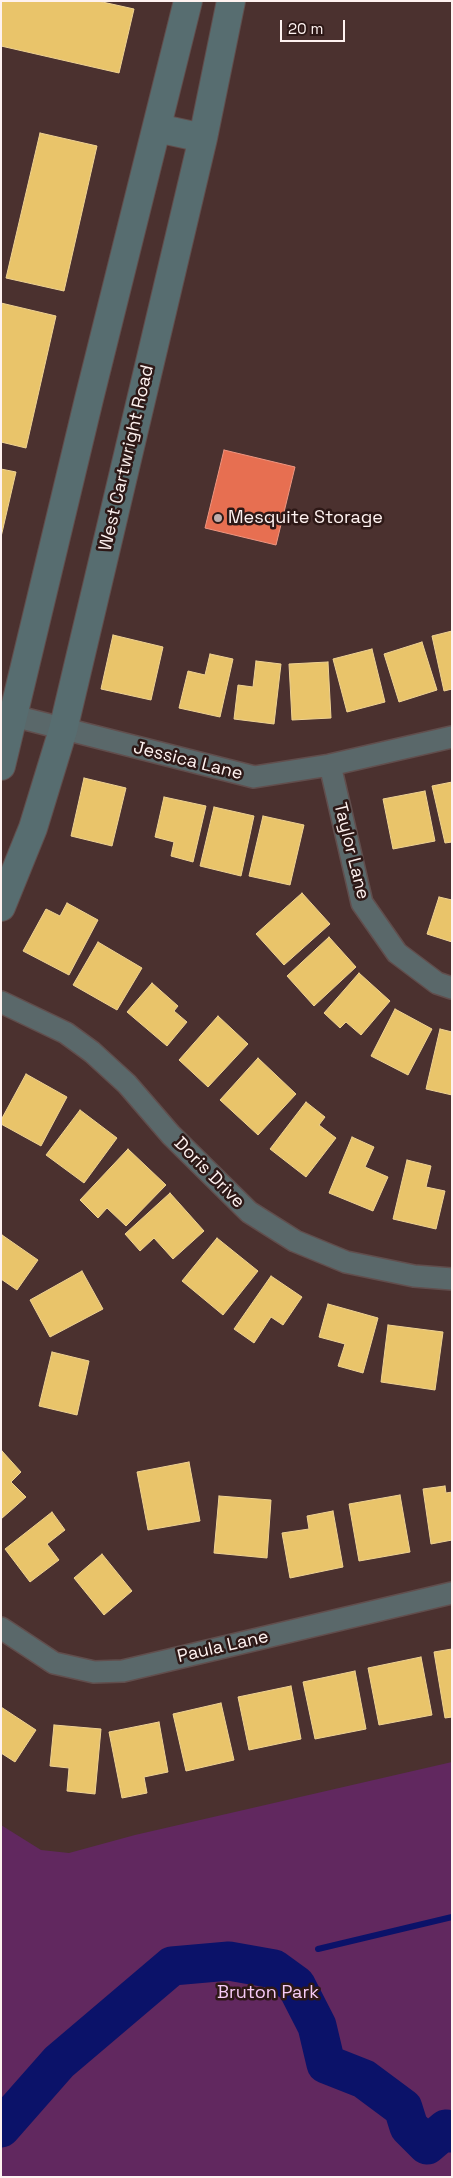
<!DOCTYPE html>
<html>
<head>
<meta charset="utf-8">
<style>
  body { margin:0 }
  #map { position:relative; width:453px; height:2178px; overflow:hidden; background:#4b312f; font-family:"Space Grotesk",sans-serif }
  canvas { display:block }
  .frame { position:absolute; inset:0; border:2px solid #fef2f0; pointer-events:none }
  .scale { position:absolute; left:280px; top:20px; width:65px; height:22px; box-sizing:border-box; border:2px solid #fef2f0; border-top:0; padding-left:6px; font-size:15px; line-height:18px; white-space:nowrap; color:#fef2f0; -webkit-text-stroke:4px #2d1816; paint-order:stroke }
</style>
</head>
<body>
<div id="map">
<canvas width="453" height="2178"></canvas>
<div class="frame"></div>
<div class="scale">20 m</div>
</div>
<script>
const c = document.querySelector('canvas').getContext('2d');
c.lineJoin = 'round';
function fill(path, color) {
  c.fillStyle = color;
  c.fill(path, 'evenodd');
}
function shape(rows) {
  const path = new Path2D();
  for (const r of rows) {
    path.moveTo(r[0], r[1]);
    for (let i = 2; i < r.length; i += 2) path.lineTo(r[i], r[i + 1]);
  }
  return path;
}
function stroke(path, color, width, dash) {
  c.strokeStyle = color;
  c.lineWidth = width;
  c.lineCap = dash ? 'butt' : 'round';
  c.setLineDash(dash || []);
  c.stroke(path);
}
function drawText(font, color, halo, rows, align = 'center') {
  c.font = font + ' "Space Grotesk",sans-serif';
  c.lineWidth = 5;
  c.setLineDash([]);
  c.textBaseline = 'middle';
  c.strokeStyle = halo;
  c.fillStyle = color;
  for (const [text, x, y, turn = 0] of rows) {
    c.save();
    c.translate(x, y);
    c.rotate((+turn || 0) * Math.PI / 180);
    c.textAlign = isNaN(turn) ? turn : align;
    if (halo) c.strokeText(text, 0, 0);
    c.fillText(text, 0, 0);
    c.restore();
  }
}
const green = shape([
  [452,1762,452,2177,1,2177,1,1825,41,1850,69,1853,135,1835]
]);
const homes = shape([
  [1,1,98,1,134,9,119,73,1,46,1,1],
  [40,133,97,146,64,291,6,278,40,133],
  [1,303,56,316,26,448,1,442,1,303],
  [1,469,16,472,1,537,1,469],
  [452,631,452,689,444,691,432,636,452,631],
  [113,635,163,647,151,700,101,689,113,635],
  [422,642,437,690,399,702,384,654,422,642],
  [372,649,385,702,347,712,333,659,372,649],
  [210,654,233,659,220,717,179,708,188,671,205,675,210,654],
  [256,661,281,664,274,724,234,719,238,685,253,687,256,661],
  [328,662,331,718,292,720,289,664,328,662],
  [84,778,126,788,112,846,71,836,84,778],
  [452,782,452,842,445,843,432,786,452,782],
  [425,791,435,841,393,849,383,799,425,791],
  [164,797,206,806,193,862,171,856,174,842,155,837,164,797],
  [214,807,254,816,241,876,200,866,214,807],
  [263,816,304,825,290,885,249,876,263,816],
  [302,893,330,924,284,965,256,934,302,893],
  [439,897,452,900,452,942,427,934,439,897],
  [67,903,98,920,69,975,23,951,46,909,60,916,67,903],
  [329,937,356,967,314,1006,287,976,329,937],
  [98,942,142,968,117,1010,73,985,98,942],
  [359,973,390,1001,361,1035,346,1022,340,1028,324,1013,359,973],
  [152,983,178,1006,174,1011,187,1022,167,1046,127,1012,152,983],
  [395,1009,432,1029,408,1075,371,1056,395,1009],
  [218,1016,248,1044,208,1087,179,1060,218,1016],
  [440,1029,452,1032,452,1095,426,1089,440,1029],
  [258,1058,296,1094,258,1135,220,1100,258,1058],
  [26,1074,67,1097,41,1146,1,1124,1,1120,26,1074],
  [306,1102,325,1117,319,1125,336,1138,306,1177,270,1149,306,1102],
  [80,1110,117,1138,84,1183,46,1155,80,1110],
  [352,1137,374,1147,365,1167,388,1177,373,1211,329,1193,352,1137],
  [128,1149,166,1185,126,1226,107,1208,98,1218,80,1200,128,1149],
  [407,1160,431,1166,426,1187,445,1191,436,1229,393,1219,407,1160],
  [170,1193,204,1231,173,1259,154,1238,140,1251,125,1234,170,1193],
  [2,1235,38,1260,17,1290,1,1279,2,1235],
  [217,1238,258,1271,223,1315,182,1281,217,1238],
  [82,1271,103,1309,50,1337,30,1300,82,1271],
  [271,1276,302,1297,283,1325,271,1317,254,1343,234,1329,271,1276],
  [328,1304,378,1318,363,1373,338,1366,345,1344,319,1337,328,1304],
  [388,1325,443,1332,435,1390,381,1382,388,1325],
  [52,1352,89,1361,77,1415,39,1406,52,1352],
  [2,1451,21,1472,11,1482,26,1497,1,1519,2,1451],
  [189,1462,200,1521,148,1530,137,1472,189,1462],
  [445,1486,446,1493,452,1492,452,1540,431,1544,423,1489,445,1486],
  [400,1495,410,1552,359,1561,349,1504,400,1495],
  [219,1496,271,1500,267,1558,214,1553,219,1496],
  [333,1511,343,1567,290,1578,282,1533,309,1529,307,1516,333,1511],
  [52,1512,65,1530,47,1544,59,1560,30,1582,5,1549,52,1512],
  [102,1554,132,1591,104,1615,74,1578,102,1554],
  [452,1649,452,1717,445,1718,434,1652,452,1649],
  [421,1657,432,1715,379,1725,368,1668,421,1657],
  [355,1671,366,1729,315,1739,303,1682,355,1671],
  [291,1686,301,1739,249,1750,238,1697,291,1686],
  [221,1703,234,1760,186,1771,173,1714,221,1703],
  [1,1707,36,1730,15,1762,1,1753,1,1707],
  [159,1722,168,1772,144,1777,147,1793,122,1798,109,1732,159,1722],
  [54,1725,101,1729,95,1794,67,1791,69,1768,50,1766,54,1725]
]);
const shops = shape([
  [224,450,295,467,276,545,205,528,224,450]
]);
const stream = shape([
  [318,1949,452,1917],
  [274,1969,291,1962]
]);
const river = shape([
  [1,2128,59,2062,172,1966,229,1961,274,1969,296,1985,317,2026,326,2064,364,2079,403,2108,409,2127,427,2145,446,2129,452,2133]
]);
const minor = shape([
  [14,716,254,777,330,765,452,737],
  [330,765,362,903,397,953,437,983,452,988],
  [1,1002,66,1033,92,1052,127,1084,171,1135,249,1212,295,1241,346,1262,414,1276,452,1279],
  [1,1628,54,1663,94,1672,123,1671,452,1593]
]);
const major = shape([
  [157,128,203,138],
  [1,766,89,399,188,1],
  [1,907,33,828,63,730,203,138,231,1]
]);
const markers = [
  [218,518,5,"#bfaeac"]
];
const streetNames = [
  ["West Cartwright Road",127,458,-77],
  ["Jessica Lane",188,761,14],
  ["Taylor Lane",351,851,76],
  ["Doris Drive",209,1173,45],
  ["Paula Lane",223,1647,-13]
];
const poiNames = [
  ["Mesquite Storage",228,518]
];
const parkNames = [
  ["Bruton Park",268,1993]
];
fill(green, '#61285f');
fill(homes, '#e9c46a');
stroke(homes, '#efd292', 1);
fill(shops, '#e76f51');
stroke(shops, '#ee9681', 1);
stroke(stream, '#0b1269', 6);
stroke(river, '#0b1269', 39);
stroke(minor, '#614e4d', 24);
stroke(major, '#614e4d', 30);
stroke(minor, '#5a686a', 21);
stroke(major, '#576d70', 28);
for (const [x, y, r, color] of markers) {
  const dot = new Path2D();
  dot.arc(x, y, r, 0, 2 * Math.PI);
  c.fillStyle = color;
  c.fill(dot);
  stroke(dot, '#2d1816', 2);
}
drawText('18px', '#fef2f0', '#2d1816', streetNames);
drawText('18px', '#fef2f0', '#2d1816', poiNames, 'left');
drawText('18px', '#f6cbf6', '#2d1816', parkNames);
</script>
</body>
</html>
